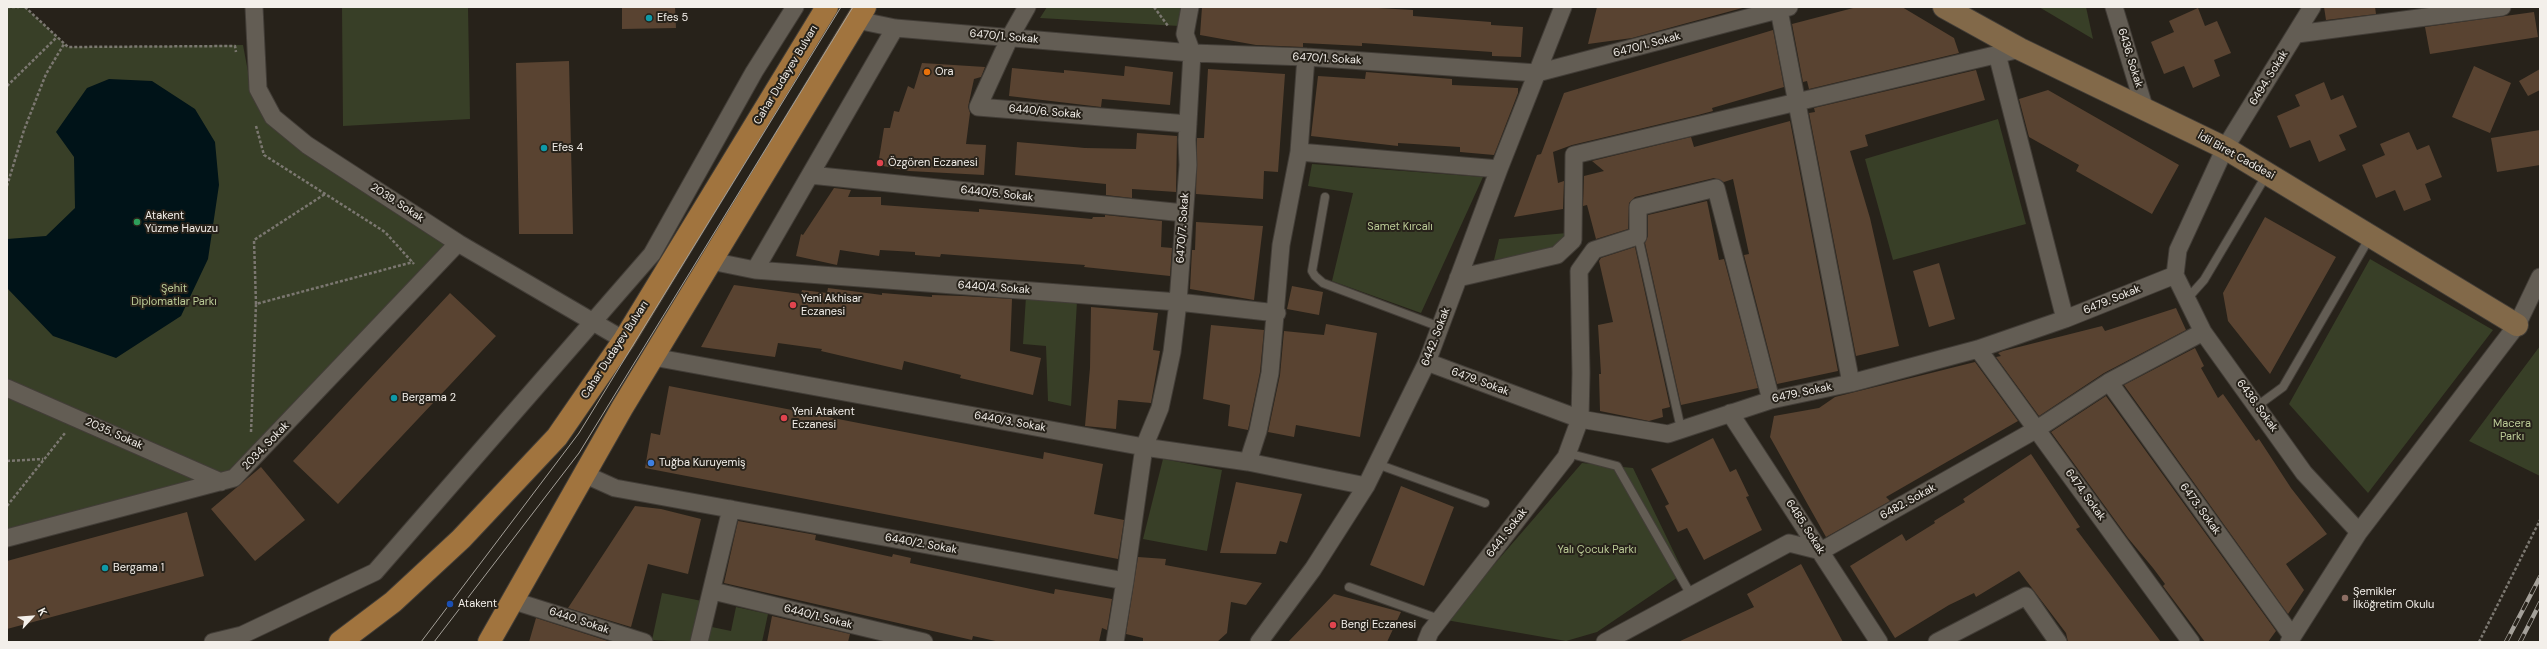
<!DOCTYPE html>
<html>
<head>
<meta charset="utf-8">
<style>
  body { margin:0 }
  #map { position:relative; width:2547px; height:649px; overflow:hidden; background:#27221a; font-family:"DM Sans",sans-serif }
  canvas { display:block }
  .frame { position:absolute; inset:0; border:8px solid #f3efea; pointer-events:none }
  .north { position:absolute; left:12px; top:597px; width:40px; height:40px; -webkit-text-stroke:3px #27221a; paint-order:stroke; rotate:64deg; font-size:11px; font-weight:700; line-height:16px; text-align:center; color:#f3efea }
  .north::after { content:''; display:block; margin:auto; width:14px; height:18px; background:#f3efea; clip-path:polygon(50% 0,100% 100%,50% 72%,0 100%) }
</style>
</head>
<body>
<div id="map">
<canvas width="2547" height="649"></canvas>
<div class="frame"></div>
<div class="north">K</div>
</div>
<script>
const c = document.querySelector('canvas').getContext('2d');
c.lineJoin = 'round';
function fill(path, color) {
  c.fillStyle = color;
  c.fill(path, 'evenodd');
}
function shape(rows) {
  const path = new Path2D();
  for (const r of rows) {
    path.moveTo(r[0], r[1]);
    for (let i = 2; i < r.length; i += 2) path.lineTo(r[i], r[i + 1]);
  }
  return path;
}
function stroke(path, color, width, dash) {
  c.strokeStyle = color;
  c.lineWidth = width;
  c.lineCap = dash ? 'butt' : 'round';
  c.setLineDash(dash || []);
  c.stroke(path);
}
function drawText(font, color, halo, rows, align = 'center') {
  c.font = font + ' "DM Sans",sans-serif';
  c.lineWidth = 4;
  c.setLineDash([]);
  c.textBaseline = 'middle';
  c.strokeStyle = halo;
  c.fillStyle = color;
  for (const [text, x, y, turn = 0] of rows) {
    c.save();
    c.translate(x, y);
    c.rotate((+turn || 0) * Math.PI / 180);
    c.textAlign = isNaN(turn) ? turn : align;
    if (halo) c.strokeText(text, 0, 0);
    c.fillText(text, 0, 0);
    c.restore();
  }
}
const green = shape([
  [7,7,25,7,68,47,243,45,252,93,449,242,230,476,7,534],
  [342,7,468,7,470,119,343,126],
  [1047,7,1183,7,1179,26,1040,18],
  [2039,7,2086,7,2093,39],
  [1998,119,2026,224,1893,260,1865,159],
  [1312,164,1483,177,1421,313,1332,281,1353,193,1308,186],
  [1567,233,1556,249,1494,260,1499,239],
  [2370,259,2493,330,2368,493,2289,404],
  [1026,296,1077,301,1071,406,1048,401,1046,346,1023,344],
  [2540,346,2540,476,2469,441],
  [1163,459,1222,470,1207,551,1143,539],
  [1582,463,1633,468,1684,573,1597,632,1566,641,1446,620],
  [662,593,702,601,693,642,649,640,652,640],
  [736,607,768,614,762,642,704,642,707,626,731,631]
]);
const water = shape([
  [109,79,152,81,195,109,215,142,219,185,208,259,181,316,116,358,53,336,7,288,7,239,46,236,75,208,74,157,56,132,87,88]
]);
const building = shape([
  [622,7,675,7,676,28,622,29],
  [1202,7,1361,7,1413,10,1413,16,1491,22,1491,25,1523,27,1521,57,1492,56,1492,52,1362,43,1362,46,1303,43,1303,47,1256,45,1200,35],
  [1597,7,1746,7,1632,38,1588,44],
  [1857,7,1902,7,1954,38,1959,53,1809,89,1807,81,1803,82,1792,24],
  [2324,7,2375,7,2376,14,2326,20],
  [2198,8,2205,26,2217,21,2231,53,2214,60,2220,76,2193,88,2184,66,2164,74,2151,42,2174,32,2169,21],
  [2534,12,2538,37,2430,54,2425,27],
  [1773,30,1784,87,1712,108,1713,111,1698,115,1572,145,1553,152,1558,183,1564,181,1563,209,1514,217,1537,155,1541,154,1564,93],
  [569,61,573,234,519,234,516,63],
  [922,63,985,67,981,77,974,79,968,107,970,113,966,144,986,145,984,175,909,171,878,165,884,128,890,128,894,111,899,112,908,86,914,89],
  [1125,66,1173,72,1170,105,1102,99,1101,107,1009,96,1012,68,1064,73,1064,70,1124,76],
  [2474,66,2511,83,2490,133,2452,117],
  [1208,69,1285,74,1278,172,1264,171,1263,199,1196,194,1197,138,1204,138],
  [2540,69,2540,90,2528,96,2519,81],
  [1976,70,1985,100,1865,135,1868,146,1850,151,1870,218,1899,346,1856,356,1809,113,1815,112,1814,108],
  [1366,72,1452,79,1452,85,1518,88,1518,93,1494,155,1460,152,1460,147,1398,143,1398,146,1311,136,1318,76,1365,79],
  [2324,82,2331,100,2343,95,2357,127,2339,135,2346,150,2319,162,2310,140,2290,148,2277,116,2300,106,2295,95],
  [2048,90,2179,165,2152,214,2076,171,2079,165,2029,137,2019,99],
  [1790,121,1838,371,1777,384,1744,255,1749,254,1733,179,1724,182,1714,178,1635,197,1629,203,1628,229,1596,239,1587,205,1583,206,1584,176,1604,171,1592,161,1691,137,1694,147],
  [2540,130,2540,165,2497,172,2491,138],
  [2409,132,2417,150,2429,145,2442,177,2425,184,2431,200,2404,211,2395,190,2376,198,2362,165,2385,155,2380,144],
  [1137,133,1177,136,1176,192,1132,189,1132,198,1106,195,1106,184,1015,175,1017,142,1085,148,1136,149],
  [834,188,851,190,848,197,881,197,881,205,979,212,979,209,1092,219,1093,217,1105,217,1105,215,1162,221,1161,247,1172,248,1170,276,1084,267,1085,265,941,254,940,257,915,255,915,252,880,250,879,256,840,250,837,265,796,256,801,234,803,235],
  [1707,201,1719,260,1724,259,1758,388,1681,405,1645,243,1648,236,1648,215],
  [2265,217,2336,257,2270,374,2228,321,2223,293],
  [1196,222,1263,226,1254,300,1190,289,1192,250,1195,250],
  [1635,247,1670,407,1662,409,1663,417,1649,421,1600,411,1599,374,1601,374,1598,325,1613,322,1599,261,1601,258],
  [1939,263,1955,319,1929,327,1913,271],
  [734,285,801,294,802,290,827,293,828,288,882,295,882,293,932,297,932,295,963,296,1012,299,1010,351,1041,358,1033,395,960,378,961,375,904,361,902,370,821,351,822,349,778,343,775,357,701,347],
  [1292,286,1323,292,1319,315,1287,309],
  [450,293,496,336,338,504,293,461],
  [1091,307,1158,313,1153,350,1160,351,1151,403,1118,400,1116,429,1085,426,1090,368],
  [2176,308,2186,330,2104,373,2039,416,1996,357,2001,356,1998,353,2003,351,2102,326,2105,331],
  [1326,324,1377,333,1360,437,1296,425,1294,437,1268,432,1280,375,1284,331,1324,335],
  [1211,325,1264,330,1260,372,1248,430,1228,426,1230,405,1203,399],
  [2195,348,2204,366,2201,368,2218,398,2223,394,2256,441,2259,439,2291,488,2327,534,2286,564,2304,590,2288,614,2124,385],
  [1975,362,2018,421,1886,497,1890,501,1826,537,1770,437,1774,416,1819,408,1835,397],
  [669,386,1043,459,1044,452,1103,464,1094,514,1124,520,1118,559,645,468,651,433,660,435],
  [2106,396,2276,631,2268,642,2205,642,2163,586,2165,584,2153,568,2128,538,2051,432],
  [1713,438,1730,472,1736,469,1749,496,1746,497,1762,530,1704,560,1687,528,1678,532,1665,506,1669,504,1651,469],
  [2031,454,2080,527,2076,529,2161,642,2068,642,2066,633,2019,571,1976,597,1974,593,1949,605,1895,638,1850,566,1902,534,1906,541,1935,523,1934,521,1965,502,1963,499],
  [261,467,305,520,255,561,211,509],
  [1236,482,1302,494,1287,543,1280,541,1276,554,1220,553],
  [1401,486,1454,507,1424,586,1370,565],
  [635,506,661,509,701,519,688,574,648,564,631,627,568,608],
  [187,512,204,576,7,629,7,561],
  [738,521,816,535,815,540,892,557,893,554,911,558,910,563,1054,594,1055,589,1112,599,1107,630,1102,628,1099,642,1000,642,973,636,972,640,724,583],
  [1138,557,1166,559,1165,565,1262,583,1246,605,1231,602,1227,633,1217,642,1143,642,1143,638,1126,634],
  [1801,564,1843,642,1678,642,1754,607,1747,594],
  [1334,594,1401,612,1387,642,1288,642],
  [772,616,850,634,848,642,767,642],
  [536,618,611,642,529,642]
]);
const path = shape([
  [7,7,19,7],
  [25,7,68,47,235,46,236,52],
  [1154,7,1168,26],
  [7,86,57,37],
  [256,126,264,155,385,232,414,264],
  [7,186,24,130,46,74,64,44],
  [256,304,254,240,325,194],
  [251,432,256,304,413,262],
  [7,461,43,459],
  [7,506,65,433],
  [2479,642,2540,520]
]);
const lane = shape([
  [1325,197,1312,271,1315,276,1323,283,1440,327],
  [1638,236,1681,429],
  [2187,299,2204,280,2267,174],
  [2257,406,2283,387,2370,237],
  [1567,453,1617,466,1691,595],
  [1377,464,1485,503],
  [1349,587,1439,619]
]);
const street = shape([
  [254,7,258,89,273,117,307,145,458,243,624,340],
  [1027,7,1010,37,978,107,1188,124],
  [2114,7,2145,110],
  [1779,10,1851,383],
  [857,20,895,28,1192,53,1306,57,1537,73,1789,7],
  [2297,34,2502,7],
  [1997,54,2065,319],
  [1299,152,1499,169],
  [810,175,1184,213],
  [711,261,755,270,1178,302,1277,313],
  [755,270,895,28],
  [1458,278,1557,255,1573,240,1574,155,2020,49],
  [1978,349,2191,642],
  [653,357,1144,447,1248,462,1366,486],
  [1427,362,1580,419,1668,434,1771,400,1851,383,1978,349,2065,319,2175,275],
  [2109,382,2292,636],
  [7,388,221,482],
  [1730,413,1879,642],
  [1248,462,1258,431,1270,373,1281,245,1299,152,1306,57],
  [586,475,615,488,1125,581,1144,447,1160,408,1172,352,1178,302,1188,165,1187,140,1192,53,1185,34,1190,7],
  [2359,532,2517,325,2540,277],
  [7,538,234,478,458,243],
  [713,591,924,642],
  [514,601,644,642],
  [213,642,242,635,375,572,652,254,754,72,795,7],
  [699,642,731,509],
  [1115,642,1125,581],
  [1259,642,1313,569,1366,486,1427,362,1499,169,1563,7],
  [1426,642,1430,632,1566,457,1580,419,1581,373,1579,271,1594,250,1638,236,1638,207,1716,188,1771,400],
  [1605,642,1789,543,1821,551,2037,429,2109,382,2203,332],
  [1937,642,2026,596,2058,642],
  [2289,642,2359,532,2304,473,2203,332,2175,275,2178,250,2225,148,2312,7]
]);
const secondary = shape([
  [1944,7,2020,49,2225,148,2517,325]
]);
const primary = shape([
  [340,642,393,602,461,539,557,437,624,340,827,7],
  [489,642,622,408,865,7]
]);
const tram = shape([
  [421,642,579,433,841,7],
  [434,642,579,453,853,7]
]);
const rail = shape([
  [2506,642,2540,577],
  [2520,642,2540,603]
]);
const markers = [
  [649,18,4,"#0f9aa8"],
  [927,72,4,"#e8710a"],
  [544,148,4,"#0f9aa8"],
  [880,163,4,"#e0444e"],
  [137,222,4,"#2e9e5b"],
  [793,305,4,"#e0444e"],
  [394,398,4,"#0f9aa8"],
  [784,418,4,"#e0444e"],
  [651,463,4,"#3f7fe0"],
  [105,568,4,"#0f9aa8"],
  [2345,598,4,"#8d6e63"],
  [450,604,4,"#1a4fb4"],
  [1333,625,4,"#e0444e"]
];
const poiNames = [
  ["Efes 5",657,18],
  ["Ora",935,72],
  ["Efes 4",552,148],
  ["Özgören Eczanesi",888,163],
  ["Atakent",145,216],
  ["Yüzme Havuzu",145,229],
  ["Yeni Akhisar",801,299],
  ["Eczanesi",801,312],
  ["Bergama 2",402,398],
  ["Yeni Atakent",792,412],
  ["Eczanesi",792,425],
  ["Tuğba Kuruyemiş",659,463],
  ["Bergama 1",113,568],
  ["Şemikler",2353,592],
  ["İlköğretim Okulu",2353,605],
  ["Atakent",458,604],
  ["Bengi Eczanesi",1341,625]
];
const streetNames = [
  ["6470/1. Sokak",1004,37,5],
  ["6470/1. Sokak",1647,45,-15],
  ["6436. Sokak",2130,58,73],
  ["6470/1. Sokak",1327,59,3],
  ["Cahar Dudayev Bulvarı",786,75,-59],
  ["6494. Sokak",2269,78,-58],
  ["6440/6. Sokak",1045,112,5],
  ["İdil Biret Caddesi",2236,156,29],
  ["6440/5. Sokak",997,194,6],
  ["2039. Sokak",397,203,33],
  ["6470/7. Sokak",1183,228,-86],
  ["6440/4. Sokak",994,288,4],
  ["6479. Sokak",2112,300,-22],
  ["6442. Sokak",1436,337,-69],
  ["Cahar Dudayev Bulvarı",615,350,-57],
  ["6479. Sokak",1480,382,20],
  ["6479. Sokak",1802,393,-12],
  ["6436. Sokak",2257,406,54],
  ["6440/3. Sokak",1010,422,10],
  ["2035. Sokak",114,434,24],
  ["2034. Sokak",266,446,-46],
  ["6474. Sokak",2085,495,54],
  ["6482. Sokak",1908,502,-29],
  ["6473. Sokak",2200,509,54],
  ["6485. Sokak",1805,527,57],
  ["6441. Sokak",1507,533,-52],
  ["6440/2. Sokak",921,544,10],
  ["6440/1. Sokak",818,617,14],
  ["6440. Sokak",579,621,18]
];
const parkNames = [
  ["Samet Kırcalı",1400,227],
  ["Şehit",174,289],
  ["Diplomatlar Parkı",174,302],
  ["Macera",2512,424],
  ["Parkı",2512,437],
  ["Yalı Çocuk Parkı",1597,550]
];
fill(green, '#383f27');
fill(water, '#001318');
fill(building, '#594331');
stroke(lane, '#423d37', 10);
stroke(street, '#423d37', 19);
stroke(secondary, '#423d37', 24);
stroke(primary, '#423d37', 24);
stroke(path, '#7b7770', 2.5, [3, 2]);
stroke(lane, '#635d54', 8);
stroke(street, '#635d54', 17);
stroke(secondary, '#826949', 22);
stroke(primary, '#a1743e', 22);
stroke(tram, '#a4a099', 1);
stroke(rail, '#a4a099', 4.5);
stroke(rail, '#27221a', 3, [9]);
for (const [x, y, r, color] of markers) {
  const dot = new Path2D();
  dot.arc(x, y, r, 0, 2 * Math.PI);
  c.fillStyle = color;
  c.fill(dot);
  stroke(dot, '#27221a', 1.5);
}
drawText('11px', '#f3efea', '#27221a', poiNames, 'left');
drawText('11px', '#f3efea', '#27221a', streetNames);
drawText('11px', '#bccb97', '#27221a', parkNames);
</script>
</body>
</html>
